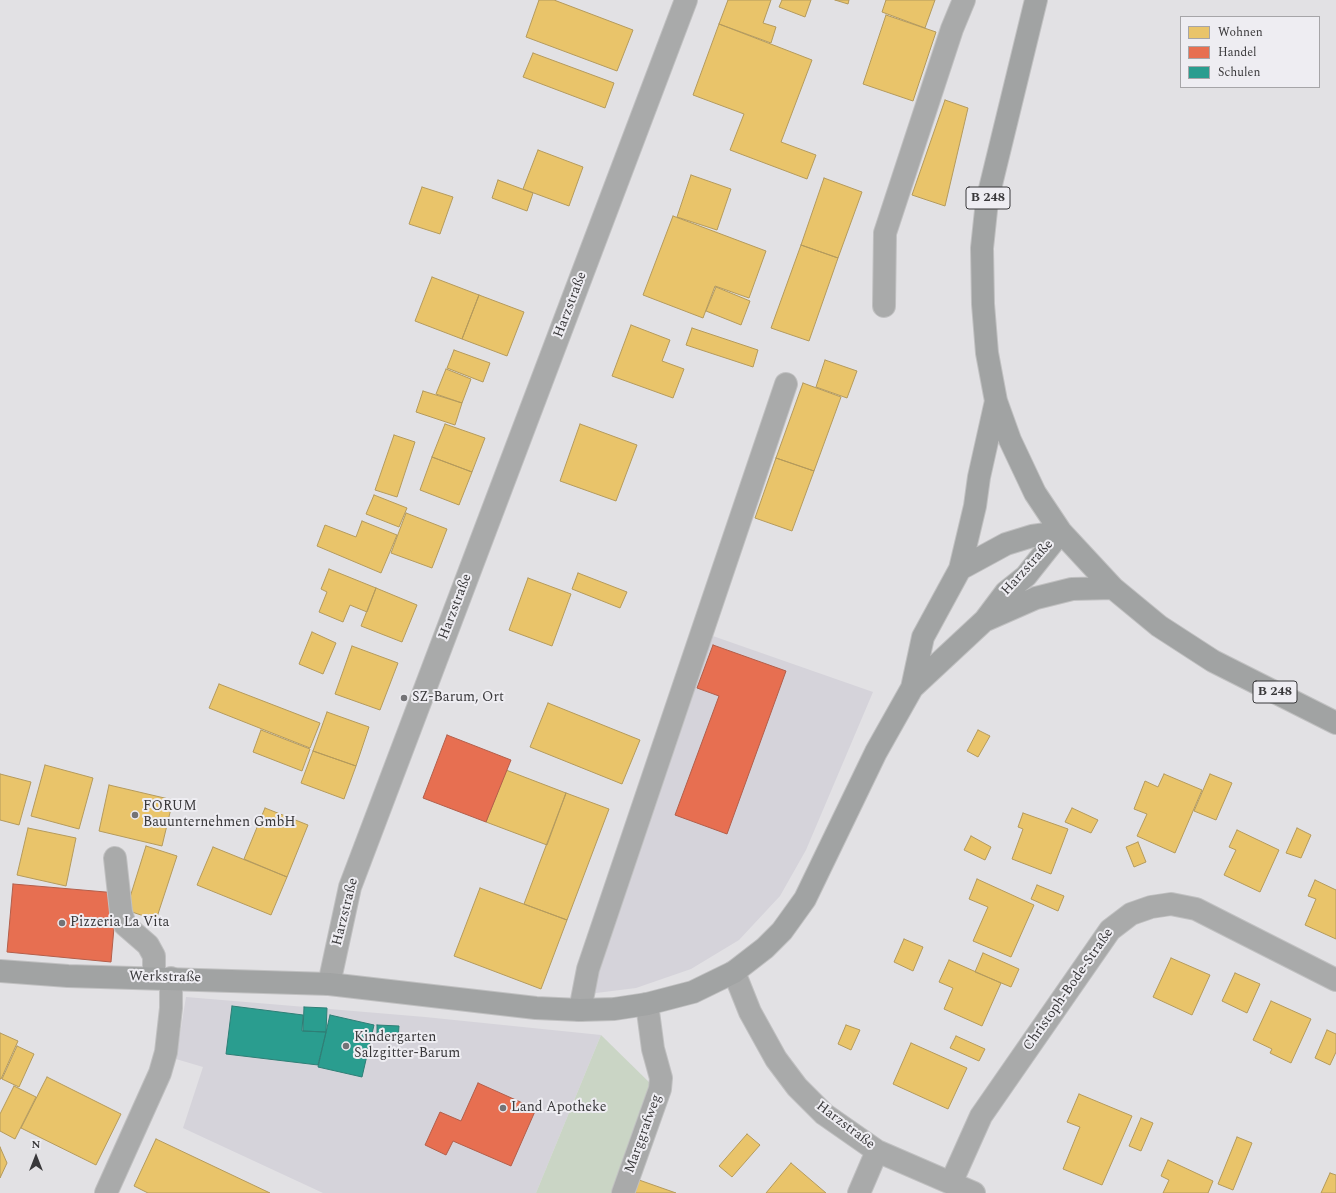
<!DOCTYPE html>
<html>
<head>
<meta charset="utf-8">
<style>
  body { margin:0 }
  #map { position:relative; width:1336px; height:1193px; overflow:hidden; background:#e2e1e4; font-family:Spectral,serif }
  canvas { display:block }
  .legend { position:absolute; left:1180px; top:16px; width:140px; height:72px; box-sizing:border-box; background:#eeedf2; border:1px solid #a6a5a8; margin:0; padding:5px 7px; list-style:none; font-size:12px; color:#39383a }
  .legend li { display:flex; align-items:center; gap:8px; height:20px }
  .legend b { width:20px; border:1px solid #a6a5a8 }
  .north { position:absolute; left:16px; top:1137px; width:40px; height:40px; -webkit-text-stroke:3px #eeedf2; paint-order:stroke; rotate:0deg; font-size:11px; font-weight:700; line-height:16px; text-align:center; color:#39383a }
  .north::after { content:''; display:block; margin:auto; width:14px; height:18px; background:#39383a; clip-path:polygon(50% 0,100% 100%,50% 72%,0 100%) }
</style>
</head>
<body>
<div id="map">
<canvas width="1336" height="1193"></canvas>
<ul class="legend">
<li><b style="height:11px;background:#e9c46a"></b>Wohnen</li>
<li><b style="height:11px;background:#e76f51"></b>Handel</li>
<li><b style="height:11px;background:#2a9d8f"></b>Schulen</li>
</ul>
<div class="north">N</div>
</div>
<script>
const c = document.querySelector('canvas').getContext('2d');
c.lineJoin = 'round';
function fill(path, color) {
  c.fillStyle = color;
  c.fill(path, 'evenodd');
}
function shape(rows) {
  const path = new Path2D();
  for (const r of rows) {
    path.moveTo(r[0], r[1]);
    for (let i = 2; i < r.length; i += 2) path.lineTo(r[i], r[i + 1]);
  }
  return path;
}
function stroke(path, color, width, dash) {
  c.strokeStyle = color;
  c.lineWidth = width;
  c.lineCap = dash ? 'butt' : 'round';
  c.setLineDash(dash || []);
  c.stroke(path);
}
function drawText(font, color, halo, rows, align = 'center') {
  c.font = font + ' Spectral,serif';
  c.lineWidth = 4;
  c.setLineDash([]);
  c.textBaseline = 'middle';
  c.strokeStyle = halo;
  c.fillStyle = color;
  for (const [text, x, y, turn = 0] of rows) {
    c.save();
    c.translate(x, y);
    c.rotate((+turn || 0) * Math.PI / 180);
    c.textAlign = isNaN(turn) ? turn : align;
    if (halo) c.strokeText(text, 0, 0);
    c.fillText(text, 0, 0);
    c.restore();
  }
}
const built = shape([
  [710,635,873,692,806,850,780,896,739,940,691,969,636,988,588,994],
  [186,997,425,1017,601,1035,536,1193,323,1193,183,1128,203,1067,176,1059]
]);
const green = shape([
  [601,1035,652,1085,613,1193,536,1193]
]);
const homes = shape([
  [539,0,554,0,633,30,617,71,526,37,539,0],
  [728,0,771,0,763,23,776,27,771,43,719,24,728,0],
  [782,0,811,0,805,17,779,7,782,0],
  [835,0,849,0,848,4,835,0],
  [886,0,935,0,925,28,882,12,886,0],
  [886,15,936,32,913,101,863,84,886,15],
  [719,24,812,60,781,142,816,155,807,179,730,150,744,114,693,95,719,24],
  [533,53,614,83,605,108,523,77,533,53],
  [945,100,968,108,945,206,912,195,945,100],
  [538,150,583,167,569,206,523,189,538,150],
  [691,175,731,189,717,230,677,217,691,175],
  [824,178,862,192,838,258,801,245,824,178],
  [498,180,533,193,527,211,492,198,498,180],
  [422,187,453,197,440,234,409,224,422,187],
  [673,216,766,251,749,298,715,286,703,318,643,295,673,216],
  [801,245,838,258,809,341,771,328,801,245],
  [432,277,479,295,462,339,415,321,432,277],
  [716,287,750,301,741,325,706,311,716,287],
  [479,295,524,312,507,356,462,339,479,295],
  [631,325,670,340,662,361,684,369,673,398,612,376,631,325],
  [692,328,758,350,753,367,686,345,692,328],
  [454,350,490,363,483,382,447,368,454,350],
  [825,360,857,371,847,398,816,387,825,360],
  [446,369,471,379,462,403,436,394,446,369],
  [803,383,841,397,814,471,776,458,803,383],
  [423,391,462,403,455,425,416,412,423,391],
  [445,424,485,438,472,472,432,457,445,424],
  [580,424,637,445,616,501,560,481,580,424],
  [394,435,415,442,397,497,375,490,394,435],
  [432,457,472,472,459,505,420,490,432,457],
  [776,458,814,471,792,531,755,518,776,458],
  [374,495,407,508,399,527,366,514,374,495],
  [406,513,447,529,432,568,391,553,406,513],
  [362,521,397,535,381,573,317,546,325,525,356,537,362,521],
  [329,569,376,588,367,612,350,605,343,622,319,612,327,592,321,589,329,569],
  [578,573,627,592,620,608,572,589,578,573],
  [528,578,571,594,552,646,509,630,528,578],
  [376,588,417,605,402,642,361,626,376,588],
  [312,632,336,643,323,674,299,664,312,632],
  [352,646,398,663,380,710,335,694,352,646],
  [219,684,320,723,310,748,209,708,219,684],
  [548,703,640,740,622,784,530,747,548,703],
  [327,712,369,727,356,766,313,751,327,712],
  [261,730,310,749,302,771,253,752,261,730],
  [978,730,990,736,978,757,967,751,978,730],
  [313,751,356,766,344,799,301,783,313,751],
  [45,765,93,778,79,829,31,816,45,765],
  [506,770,566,793,547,845,486,822,506,770],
  [0,774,31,782,19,825,0,820,0,774],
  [1164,774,1202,790,1175,853,1137,836,1147,814,1134,809,1145,781,1158,787,1164,774],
  [1210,774,1232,783,1216,820,1194,811,1210,774],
  [109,785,173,800,162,846,99,831,109,785],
  [566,793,609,809,567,920,524,904,566,793],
  [265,808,308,825,287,877,244,859,265,808],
  [1072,808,1098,820,1091,833,1065,822,1072,808],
  [1023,813,1068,829,1051,874,1012,859,1023,829,1018,827,1023,813],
  [28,828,76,838,66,886,17,875,28,828],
  [1297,828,1311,835,1301,858,1286,853,1297,828],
  [1237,830,1279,850,1260,892,1224,875,1236,850,1229,847,1237,830],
  [971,836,991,847,985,860,964,850,971,836],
  [1138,842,1146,862,1134,867,1126,847,1138,842],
  [146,846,177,856,156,920,126,910,146,846],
  [213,847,287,877,271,915,197,885,213,847],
  [977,879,1034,905,1011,957,973,941,988,907,969,899,977,879],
  [1315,880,1336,890,1336,939,1305,925,1316,899,1308,896,1315,880],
  [1037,885,1064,896,1058,911,1031,899,1037,885],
  [480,888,567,920,541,989,454,956,480,888],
  [904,939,923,947,913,971,894,962,904,939],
  [983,953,1019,969,1011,987,975,972,983,953],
  [1171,958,1210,975,1192,1015,1153,997,1171,958],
  [949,960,1001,983,982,1026,944,1009,953,988,939,982,949,960],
  [1235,973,1260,984,1247,1013,1222,1001,1235,973],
  [1271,1001,1311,1019,1291,1063,1270,1053,1272,1049,1253,1040,1271,1001],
  [846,1025,860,1030,851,1050,838,1044,846,1025],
  [1327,1030,1336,1034,1336,1052,1330,1065,1315,1058,1327,1030],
  [0,1033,18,1041,1,1079,0,1079,0,1033],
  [956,1036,985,1049,979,1061,950,1048,956,1036],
  [911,1043,967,1068,948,1109,893,1084,911,1043],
  [17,1046,34,1054,19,1087,2,1079,17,1046],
  [47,1077,121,1114,96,1165,21,1128,47,1077],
  [14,1086,36,1097,15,1139,0,1131,0,1114,14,1086],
  [1079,1094,1132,1116,1102,1185,1063,1169,1080,1127,1067,1122,1079,1094],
  [1141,1118,1153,1123,1141,1151,1129,1146,1141,1118],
  [747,1134,760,1145,732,1177,719,1166,747,1134],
  [1237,1137,1252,1143,1233,1190,1218,1184,1237,1137],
  [156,1139,270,1193,148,1193,134,1186,156,1139],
  [0,1147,7,1163,0,1178,0,1147],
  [1168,1160,1213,1181,1208,1193,1163,1193,1169,1180,1161,1176,1168,1160],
  [791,1163,826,1193,766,1193,791,1163],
  [1330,1173,1336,1175,1336,1193,1321,1193,1330,1173],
  [639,1180,676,1193,634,1193,639,1180]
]);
const shops = shape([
  [713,645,786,671,727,834,675,815,719,696,697,688,713,645],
  [447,735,511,760,486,822,423,798,447,735],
  [13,884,117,893,111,962,7,952,13,884],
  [478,1083,536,1109,511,1166,453,1141,446,1155,425,1145,440,1112,461,1121,478,1083]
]);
const schools = shape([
  [232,1006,303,1015,302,1031,326,1032,318,1065,226,1054,232,1006],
  [304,1007,327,1008,326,1032,303,1031,304,1007],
  [330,1015,374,1025,362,1077,318,1067,330,1015],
  [377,1025,399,1026,398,1039,377,1038,377,1025]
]);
const minor = shape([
  [884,306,885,233,952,29,964,0],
  [115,858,121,912,125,925,148,945,154,956,154,978],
  [734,972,750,1012,776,1059,797,1087,824,1114,877,1151,974,1193],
  [329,984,350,887,686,0],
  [580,1010,588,969,786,384],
  [951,1183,981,1116,1110,930,1131,914,1151,907,1171,904,1196,909,1336,980],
  [106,1193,160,1073,166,1052,171,1008,171,978],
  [623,1193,660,1089,661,1078,653,1049,647,1004],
  [859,1193,877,1151]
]);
const major = shape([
  [1036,0,987,201,982,248,983,304,987,353,996,401,1010,440,1035,493,1061,532,1113,588,1159,626,1213,661,1336,723],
  [960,569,975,506,979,477,996,401],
  [986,620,1036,598,1072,589,1113,588],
  [912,688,985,620,1006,592,1026,576,1061,532],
  [0,971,68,976,329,984,536,1008,580,1010,614,1009,647,1004,693,992,734,972,765,948,782,931,805,899,876,752,912,688,923,637,960,569,1006,544,1032,536,1061,532]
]);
const markers = [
  [404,698,4,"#747376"],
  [135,815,4,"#747376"],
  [62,923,4,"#747376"],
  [346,1046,4,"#747376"],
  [503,1108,4,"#747376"]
];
const shields = [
  [988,198,44],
  [1275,692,44]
];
const shieldNames = [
  ["B 248",988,198],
  ["B 248",1275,692]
];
const streetNames = [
  ["Harzstraße",571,305,-69],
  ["Harzstraße",1028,568,-48],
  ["Harzstraße",456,607,-69],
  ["Harzstraße",346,912,-76],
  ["Werkstraße",165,978,1],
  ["Christoph-Bode-Straße",1069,990,-55],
  ["Harzstraße",845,1126,37],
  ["Marggrafweg",644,1134,-70]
];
const poiNames = [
  ["SZ-Barum, Ort",412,698],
  ["FORUM",143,807],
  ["Bauunternehmen GmbH",143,823],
  ["Pizzeria La Vita",70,923],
  ["Kindergarten",354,1038],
  ["Salzgitter-Barum",354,1054],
  ["Land Apotheke",511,1108]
];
fill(built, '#d5d3da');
fill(green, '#cad5c5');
fill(homes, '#e9c46a');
stroke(homes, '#b49a5c', 1);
fill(shops, '#e76f51');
stroke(shops, '#b35e4a', 1);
fill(schools, '#2a9d8f');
stroke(schools, '#2e7f76', 1);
stroke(minor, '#c0c0c1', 24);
stroke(major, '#c0c0c1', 24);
stroke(minor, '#a9aaaa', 22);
stroke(major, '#a1a3a3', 22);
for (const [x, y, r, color] of markers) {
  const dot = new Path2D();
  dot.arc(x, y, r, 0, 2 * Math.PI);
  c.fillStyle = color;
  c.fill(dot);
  stroke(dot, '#eeedf2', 1.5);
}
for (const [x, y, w] of shields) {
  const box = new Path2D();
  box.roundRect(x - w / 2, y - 11, w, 22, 3);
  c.fillStyle = '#eeedf2';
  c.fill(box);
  stroke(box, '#39383a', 1);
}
drawText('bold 13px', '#39383a', null, shieldNames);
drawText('14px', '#39383a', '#eeedf2', streetNames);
drawText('14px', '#39383a', '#eeedf2', poiNames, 'left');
</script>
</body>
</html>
